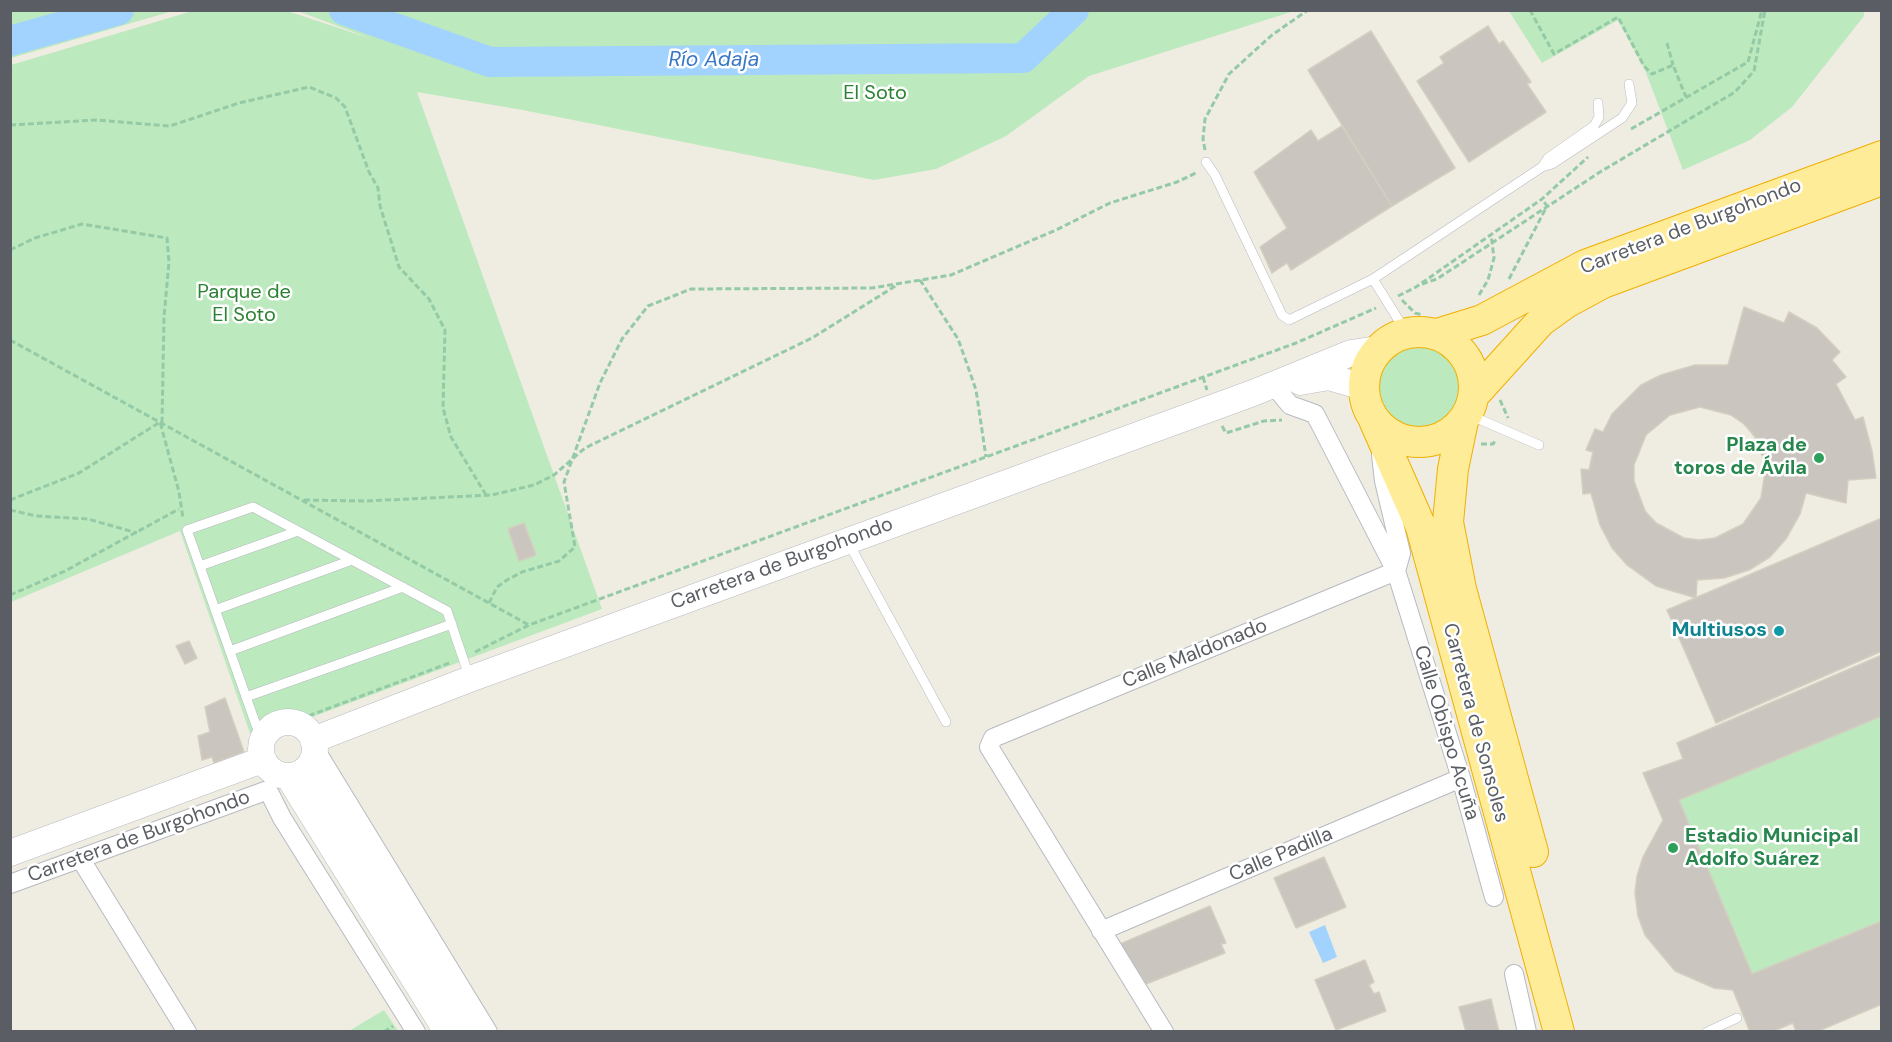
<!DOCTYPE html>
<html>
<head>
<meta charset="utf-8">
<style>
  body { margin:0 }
  #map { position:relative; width:1892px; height:1042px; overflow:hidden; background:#efece2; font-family:"DM Sans",sans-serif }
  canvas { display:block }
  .frame { position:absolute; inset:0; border:12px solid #5a5e64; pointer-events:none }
</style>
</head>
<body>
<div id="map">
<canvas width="1892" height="1042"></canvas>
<div class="frame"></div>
</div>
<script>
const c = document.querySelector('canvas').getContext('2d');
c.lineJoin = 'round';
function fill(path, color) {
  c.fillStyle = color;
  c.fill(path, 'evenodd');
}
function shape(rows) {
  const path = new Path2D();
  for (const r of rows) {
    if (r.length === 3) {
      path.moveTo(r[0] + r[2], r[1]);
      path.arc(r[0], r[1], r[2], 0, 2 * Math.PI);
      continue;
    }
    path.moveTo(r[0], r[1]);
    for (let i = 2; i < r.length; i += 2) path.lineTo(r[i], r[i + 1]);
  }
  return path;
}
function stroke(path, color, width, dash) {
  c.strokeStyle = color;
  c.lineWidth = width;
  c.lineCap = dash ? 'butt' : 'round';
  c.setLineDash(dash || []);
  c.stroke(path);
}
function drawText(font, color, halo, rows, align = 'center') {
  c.font = font + ' "DM Sans",sans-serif';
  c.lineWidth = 5;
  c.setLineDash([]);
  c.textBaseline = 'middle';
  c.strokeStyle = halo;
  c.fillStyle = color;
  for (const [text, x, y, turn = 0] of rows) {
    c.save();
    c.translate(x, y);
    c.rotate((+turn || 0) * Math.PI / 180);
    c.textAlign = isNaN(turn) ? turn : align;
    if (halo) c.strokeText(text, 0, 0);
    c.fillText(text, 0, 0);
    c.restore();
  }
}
const green = shape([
  [11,10,173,10,173,11,11,58],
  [196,10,287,11,372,39,298,11,1294,11,1089,76,1006,136,936,169,874,180,523,110,417,92,602,609,312,717,288,714,259,721,257,734,252,739,180,531,11,602,11,65],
  [1864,11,1864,16,1792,107,1750,140,1683,170,1645,70,1618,20,1542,63,1509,11],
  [1418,387,42],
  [1881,716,1881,921,1752,974,1679,800],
  [384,1010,398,1031,349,1031]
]);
const water = shape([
  [1325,925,1337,957,1323,963,1309,932]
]);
const river = shape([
  [344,10,490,62,1023,58,1074,10],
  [10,41,119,10]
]);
const building = shape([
  [1488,26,1499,44,1503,41,1531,82,1527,84,1546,112,1469,162,1417,81,1444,63,1440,57,1488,26],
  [1371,31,1455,168,1392,206,1308,70,1371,31],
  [1342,126,1392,206,1291,270,1287,263,1272,273,1260,247,1287,228,1254,172,1311,130,1318,141,1342,126],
  [1744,307,1784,323,1789,312,1817,328,1840,352,1832,360,1846,377,1836,384,1855,420,1863,417,1872,451,1876,478,1848,480,1846,503,1806,493,1800,514,1786,539,1770,557,1749,570,1724,578,1697,580,1696,598,1656,586,1627,565,1612,548,1600,525,1591,493,1583,494,1581,469,1589,470,1593,452,1586,450,1595,429,1603,432,1612,414,1641,385,1661,375,1695,365,1728,365,1744,307],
  [1700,407,1731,415,1744,424,1755,437,1766,466,1761,498,1743,524,1715,538,1699,540,1684,538,1656,523,1645,511,1634,481,1634,465,1646,435,1670,415,1700,407],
  [1882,518,1882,651,1716,723,1667,610,1882,518],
  [524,523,536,555,519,561,508,529,524,523],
  [189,641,197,658,185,664,176,646,189,641],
  [1882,655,1882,716,1679,800,1752,974,1882,921,1882,1004,1816,1032,1796,1032,1793,1023,1771,1032,1750,1032,1733,990,1714,988,1675,971,1645,935,1638,916,1635,893,1637,876,1643,857,1663,820,1643,773,1683,759,1677,743,1882,655],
  [225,698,244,752,214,763,212,757,202,760,198,736,210,732,205,707,225,698],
  [1324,857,1346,907,1296,928,1274,878,1324,857],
  [1210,906,1226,943,1221,944,1225,953,1146,984,1141,976,1136,978,1120,944,1210,906],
  [1365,960,1374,982,1369,985,1374,994,1379,992,1386,1011,1336,1030,1315,980,1365,960],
  [1491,999,1499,1032,1466,1032,1459,1007,1491,999]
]);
const path = shape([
  [1530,10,1554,54,1618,17,1644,66,1652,74,1673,65,1686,97],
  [1667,43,1673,65],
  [10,125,97,120,170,126,239,103,309,87,336,98,345,107,369,172,378,188,380,206,399,267,429,299,445,330,443,408,451,437,486,495],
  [1631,129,1748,62,1762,10],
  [1205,150,1203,139,1205,119,1229,74,1272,35,1308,10],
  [10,250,35,238,82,224,167,238,169,262,164,317,162,423],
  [1509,279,1547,206,1542,199],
  [920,280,958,339,967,364,976,390,986,457],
  [1422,284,1437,279,1600,172,1735,92,1754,71,1765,10],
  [1479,295,1488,280,1494,258,1491,234],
  [1398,296,1416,287,1542,199,1588,157],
  [1402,300,1415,313,1423,315],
  [10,340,529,625],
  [1203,377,1207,390],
  [1500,400,1508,418],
  [1222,426,1226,433,1264,421,1282,420],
  [1481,444,1493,444,1496,439],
  [10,500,79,473,160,422,179,492,183,518],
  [304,500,366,501,492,495,534,485,554,475,585,448,812,338,897,285],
  [10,510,36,516,88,519,137,533],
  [10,595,65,571,179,509],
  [489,603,497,587,507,580,522,572,559,561,575,547,564,482,600,383,622,339,648,306,691,289,872,288,951,275,1056,230,1110,203,1177,182,1198,172],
  [475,652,529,625,1296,343,1376,308],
  [266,722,289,714,303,718,452,662],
  [384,1032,393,1026]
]);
const service = shape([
  [1206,162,1215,175,1282,315,1289,320,1373,279,1542,167,1548,158,1594,126,1599,117,1598,103],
  [1542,167,1552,164,1622,118,1632,103,1629,84],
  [1373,279,1406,332],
  [1467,414,1539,445],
  [848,542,946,722],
  [200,566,298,531],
  [215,610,352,560],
  [230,651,403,587],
  [246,697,452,624],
  [263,736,256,725,187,530,253,507,447,611,469,676],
  [268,790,274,772],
  [1707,1032,1737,1018]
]);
const minor = shape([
  [1276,388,1290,405,1315,414,1396,571,1461,778,1494,897],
  [1381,455,1384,481,1401,553,1396,571],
  [315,749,488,1032],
  [80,858,187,1032],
  [10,884,268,790,282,818,416,1032],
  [1101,931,1461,778],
  [1514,974,1527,1032],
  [1164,1032,989,747,993,738,1396,571]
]);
const secondary = shape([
  [1300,382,1329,377,1363,387],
  [288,749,27],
  [313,740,470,679,1253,393,1351,353,1378,349],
  [307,769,469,1032],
  [288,776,447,1032],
  [10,853,262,760]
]);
const trunk = shape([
  [1419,387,55],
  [1437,334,1482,320,1585,265,1882,156],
  [1474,395,1541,321,1566,303,1603,283,1882,180],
  [1374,420,1421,527,1559,1032],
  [1463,421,1453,469,1448,522,1461,589,1533,852]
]);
const markers = [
  [1819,458,6,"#2e9e5b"],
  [1779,631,6,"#0f9aa8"],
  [1673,848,6,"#2e9e5b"]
];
const parkNames = [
  ["El Soto",875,94],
  ["Parque de",244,293],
  ["El Soto",244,316]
];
const streetNames = [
  ["Carretera de Burgohondo",1691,227,-21],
  ["Carretera de Burgohondo",782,564,-20],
  ["Calle Maldonado",1195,654,-22],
  ["Carretera de Sonsoles",1475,723,75],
  ["Calle Obispo Acuña",1446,733,73],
  ["Carretera de Burgohondo",139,837,-20],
  ["Calle Padilla",1281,855,-23]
];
const leisureNames = [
  ["Plaza de",1807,446],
  ["toros de Ávila",1807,469],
  ["Estadio Municipal",1685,837,"left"],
  ["Adolfo Suárez",1685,860,"left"]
];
const cultureNames = [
  ["Multiusos",1767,631]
];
const waterNames = [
  ["Río Adaja",714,60]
];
fill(green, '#bce9bd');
fill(water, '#a2d3ff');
stroke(river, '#a2d3ff', 30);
fill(building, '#cac6bf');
stroke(building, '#d4cec0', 1.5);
stroke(service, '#b7bac0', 10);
stroke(minor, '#b7bac0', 20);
stroke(secondary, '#b8bbc2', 27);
stroke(trunk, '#f1af00', 32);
stroke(path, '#94caa5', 3, [6, 3]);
stroke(service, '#fff', 9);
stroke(minor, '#fff', 18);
stroke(secondary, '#fff', 26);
stroke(trunk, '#ffec98', 30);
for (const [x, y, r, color] of markers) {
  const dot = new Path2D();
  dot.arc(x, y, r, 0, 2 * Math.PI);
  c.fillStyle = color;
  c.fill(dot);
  stroke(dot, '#fff', 2);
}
drawText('20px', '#2b8233', '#fff', parkNames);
drawText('20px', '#5a5e64', '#fff', streetNames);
drawText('bold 20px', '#27864d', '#fff', leisureNames, 'right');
drawText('bold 20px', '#0d838f', '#fff', cultureNames, 'right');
drawText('italic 21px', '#3777c5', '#fff', waterNames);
</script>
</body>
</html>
